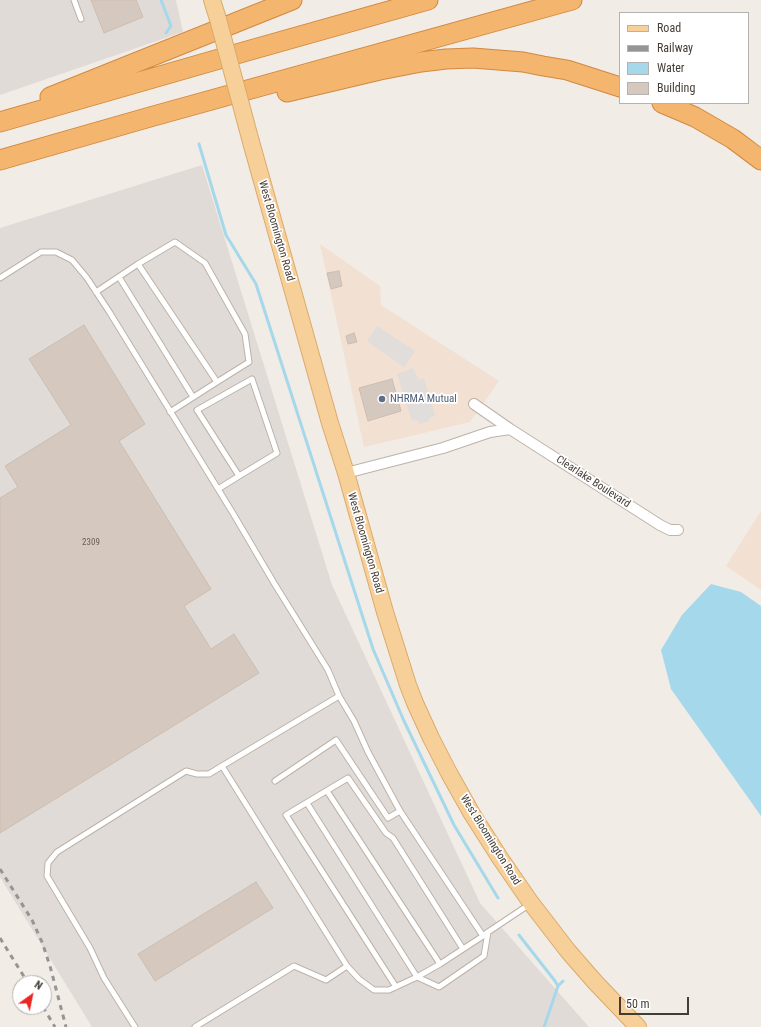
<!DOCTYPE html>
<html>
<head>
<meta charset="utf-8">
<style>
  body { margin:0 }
  #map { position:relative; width:761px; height:1027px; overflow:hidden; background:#f1ece6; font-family:"Roboto Condensed",sans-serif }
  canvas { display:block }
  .legend { position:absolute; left:619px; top:12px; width:130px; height:92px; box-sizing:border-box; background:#fff; border:1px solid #b4b1ae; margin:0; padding:5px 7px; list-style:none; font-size:12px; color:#443c35 }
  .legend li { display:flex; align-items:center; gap:8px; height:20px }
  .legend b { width:20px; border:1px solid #b4b1ae }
  .north { position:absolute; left:12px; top:975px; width:40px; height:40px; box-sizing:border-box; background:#fff; border:1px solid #b4b1ae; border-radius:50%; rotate:33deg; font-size:11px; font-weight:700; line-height:16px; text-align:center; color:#443c35 }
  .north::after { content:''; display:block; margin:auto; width:14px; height:18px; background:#eb2623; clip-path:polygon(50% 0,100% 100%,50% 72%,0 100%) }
  .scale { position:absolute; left:619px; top:997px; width:70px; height:18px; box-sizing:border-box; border:2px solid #443c35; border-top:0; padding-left:5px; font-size:12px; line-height:14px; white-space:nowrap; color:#443c35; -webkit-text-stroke:3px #fff; paint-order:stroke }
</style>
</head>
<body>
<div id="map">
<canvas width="761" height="1027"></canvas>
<ul class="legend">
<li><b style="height:5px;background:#f7d099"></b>Road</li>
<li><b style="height:5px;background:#959595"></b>Railway</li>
<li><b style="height:11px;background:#a5d8eb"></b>Water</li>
<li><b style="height:11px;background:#d5c9bf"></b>Building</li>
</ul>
<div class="north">N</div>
<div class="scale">50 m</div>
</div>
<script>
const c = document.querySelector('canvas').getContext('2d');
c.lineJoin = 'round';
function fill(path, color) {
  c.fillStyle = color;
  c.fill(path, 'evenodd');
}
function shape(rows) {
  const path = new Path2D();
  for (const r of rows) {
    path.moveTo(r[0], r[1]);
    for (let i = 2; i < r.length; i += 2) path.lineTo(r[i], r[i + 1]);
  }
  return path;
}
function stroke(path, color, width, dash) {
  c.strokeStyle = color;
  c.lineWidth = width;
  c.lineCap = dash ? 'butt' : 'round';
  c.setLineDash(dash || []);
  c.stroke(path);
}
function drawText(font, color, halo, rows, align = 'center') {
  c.font = font + ' "Roboto Condensed",sans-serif';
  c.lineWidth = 3.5;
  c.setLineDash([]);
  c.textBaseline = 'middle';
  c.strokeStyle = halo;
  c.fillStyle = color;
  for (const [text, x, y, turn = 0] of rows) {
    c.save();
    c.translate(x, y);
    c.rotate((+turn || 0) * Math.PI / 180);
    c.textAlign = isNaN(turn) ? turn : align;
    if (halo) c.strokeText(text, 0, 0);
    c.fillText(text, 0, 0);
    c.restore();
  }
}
const commercial = shape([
  [320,244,380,286,381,305,499,381,470,422,364,447],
  [761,511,761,590,726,566]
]);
const industrial = shape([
  [0,0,176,0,183,32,0,95],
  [202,165,332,585,480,903,589,1027,92,1027,0,877,0,228]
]);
const parking = shape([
  [377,326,415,351,404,367,367,341],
  [413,368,419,380,424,378,435,416,430,417,429,419,429,421,419,424,418,421,416,420,412,421,397,374]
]);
const water = shape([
  [711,584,741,592,761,606,761,816,671,689,661,650,682,615]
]);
const stream = shape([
  [161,0,171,26,166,33],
  [199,144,226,235,256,284,373,649,404,721,454,825,498,898],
  [519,935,555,981,558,986],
  [544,1027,558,986,563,981]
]);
const building = shape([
  [91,0,136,0,143,17,104,33,91,0],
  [339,271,342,286,331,289,327,273,339,271],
  [84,325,145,424,119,441,211,589,184,606,211,649,234,634,259,673,0,833,0,498,18,487,5,466,71,425,29,359,84,325],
  [354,333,357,342,348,344,346,336,354,333],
  [392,379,401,411,368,421,359,388,392,379],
  [256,882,273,908,155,981,138,954,256,882]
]);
const service = shape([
  [74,0,81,19],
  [138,264,175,242,205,263,245,334,249,362,217,382],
  [119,277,193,397],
  [0,278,41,252,56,252,72,260,87,278,110,313,234,515,274,583,328,670,339,696],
  [96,292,138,264,217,382,170,412],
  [218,489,239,476,197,410,252,379,277,453,239,476],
  [275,781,336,740,388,818,400,811],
  [327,791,440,964],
  [307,803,405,958,417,977,439,987,484,956,488,932],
  [483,936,400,811,368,752,354,721,339,696,222,766,347,966,359,979,374,990,389,990,417,977,440,964,463,949,483,936,488,932,530,904],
  [396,987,286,815,348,778,386,833,393,838,463,949],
  [135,1027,104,978,90,948,47,876,48,863,57,852,186,771,197,774,209,774,222,766],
  [195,1027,294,966,326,980,347,966]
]);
const minor = shape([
  [474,404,510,429],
  [346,473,443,448,490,432,510,429,660,525,670,530,678,530]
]);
const primary = shape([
  [212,0,218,19],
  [251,142,330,423,346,473,385,612,408,685,415,703,431,738,449,773,472,814,500,858,531,903,568,951,595,982,638,1027]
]);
const motorway = shape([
  [287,92,380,70,421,62,446,59,473,58,523,62,543,66,567,70,620,87],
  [50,97,292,0],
  [662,103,695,117,733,139,761,160],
  [0,122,247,51,428,0],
  [0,160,150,117,572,0]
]);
const rail = shape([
  [0,869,32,920,42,942,50,966,66,1027],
  [0,938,28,983],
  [43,1007,55,1027]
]);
const primaryBridge = shape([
  [218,19,251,142]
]);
const markers = [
  [382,399,4,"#5c6f8a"]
];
const numberNames = [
  ["2309",91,543]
];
const streetNames = [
  ["West Bloomington Road",276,231,74],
  ["Clearlake Boulevard",593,482,33],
  ["West Bloomington Road",365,543,74],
  ["West Bloomington Road",490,840,58]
];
const serviceNames = [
  ["NHRMA Mutual",390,399]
];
fill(commercial, '#f2e0d2');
fill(industrial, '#e1dbd7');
fill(parking, '#e0ddda');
fill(water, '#a5d8eb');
stroke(stream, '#a5d8eb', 3);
fill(building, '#d5c9bf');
stroke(building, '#cdbdb0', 1);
stroke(service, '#bcb3a9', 7);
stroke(minor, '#bcb3a9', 12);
stroke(primary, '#dbaa6a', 18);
stroke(motorway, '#d2883f', 21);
stroke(service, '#fff', 5);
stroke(minor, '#fff', 10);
stroke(primary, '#f7d099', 16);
stroke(motorway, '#f4b66e', 19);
stroke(rail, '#959595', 3, [5, 5]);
stroke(primaryBridge, '#dbaa6a', 18, []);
stroke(primaryBridge, '#f7d099', 16);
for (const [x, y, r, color] of markers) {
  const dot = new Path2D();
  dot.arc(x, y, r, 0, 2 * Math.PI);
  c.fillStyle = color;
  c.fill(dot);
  stroke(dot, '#fff', 1.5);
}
drawText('9px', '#685f58', null, numberNames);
drawText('11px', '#443c35', '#fff', streetNames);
drawText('11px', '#4e5e75', '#fff', serviceNames, 'left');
</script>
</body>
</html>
